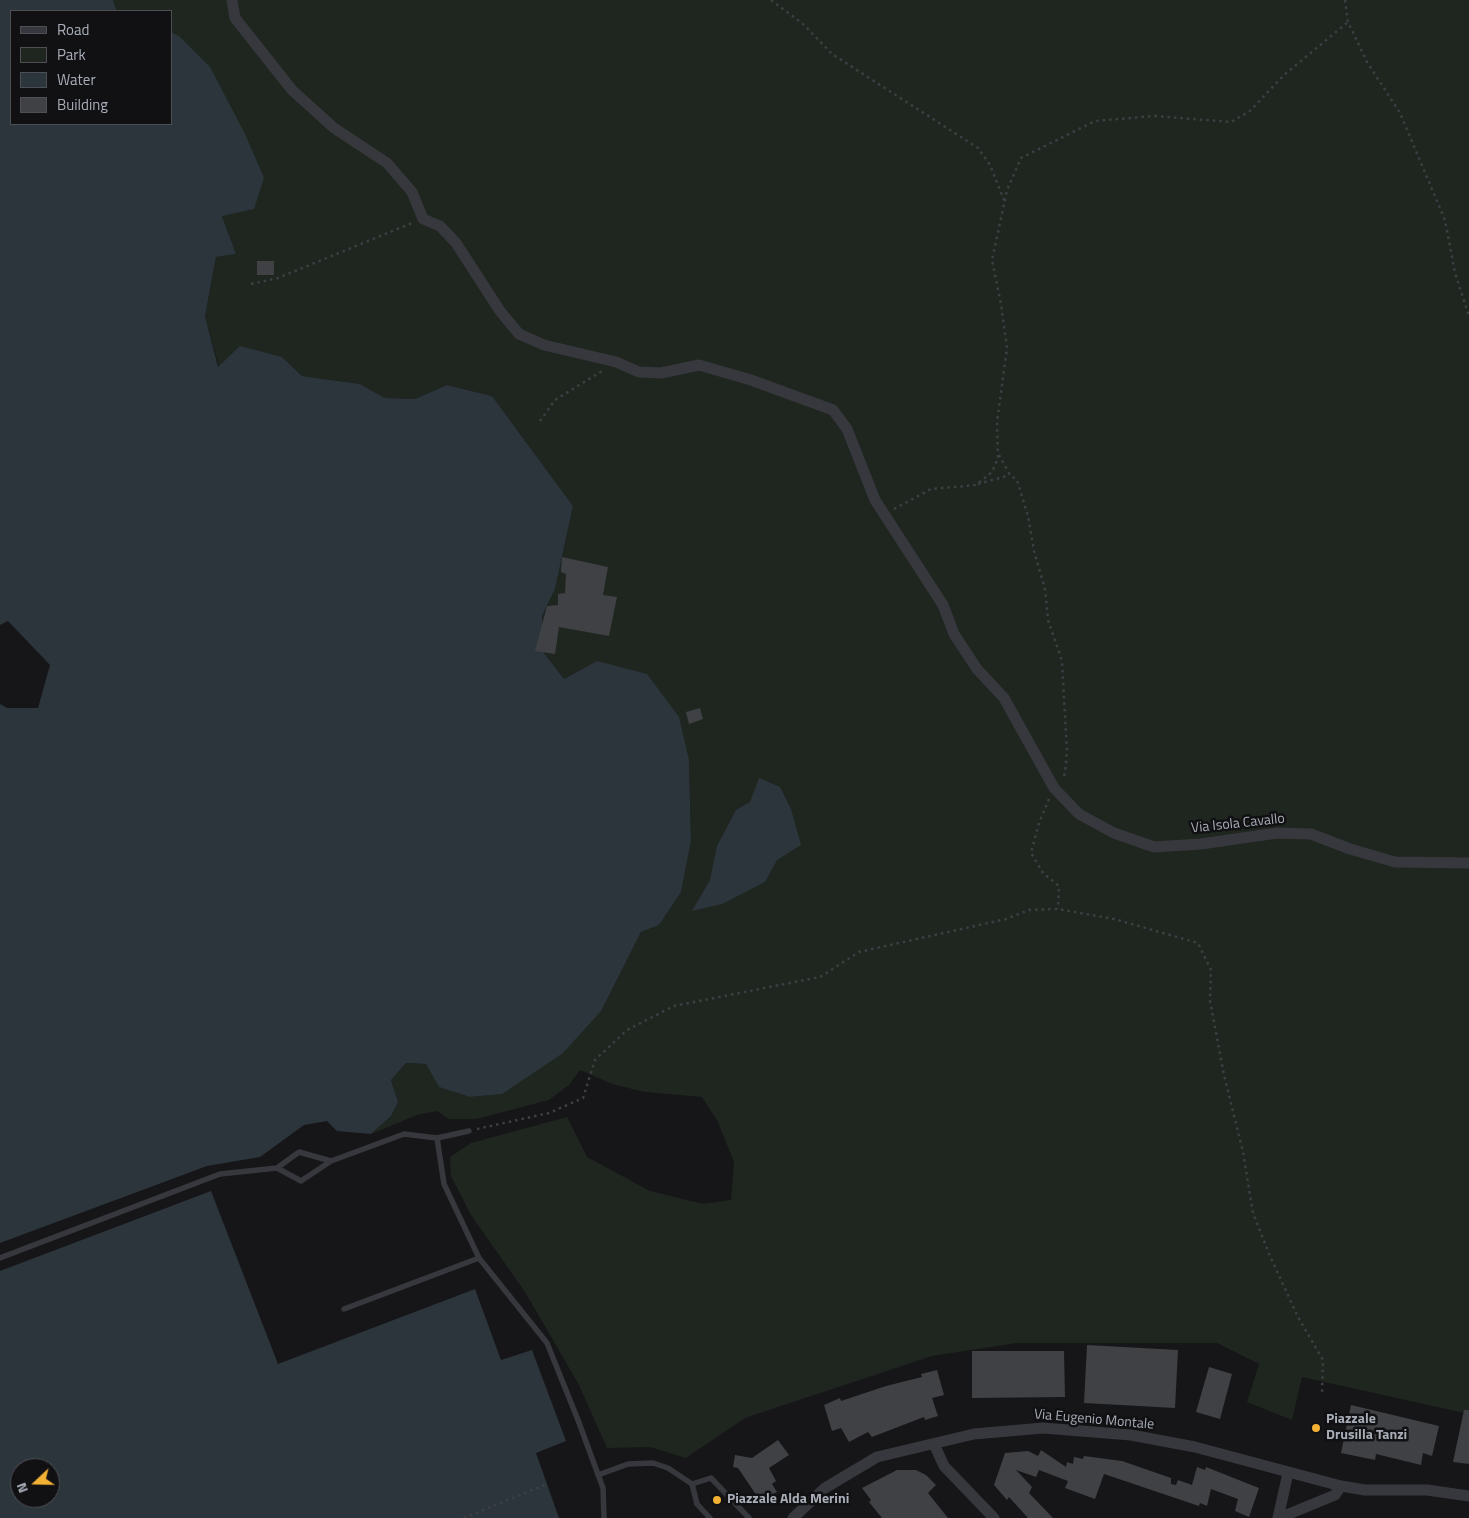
<!DOCTYPE html>
<html>
<head>
<meta charset="utf-8">
<style>
  body { margin:0 }
  #map { position:relative; width:1469px; height:1518px; overflow:hidden; background:#161618; font-family:"Titillium Web",sans-serif }
  canvas { display:block }
  .legend { position:absolute; left:10px; top:10px; width:162px; height:115px; box-sizing:border-box; background:#111113; border:1px solid #4d4f55; margin:0; padding:6px 9px; list-style:none; font-size:15px; color:#a8adb8 }
  .legend li { display:flex; align-items:center; gap:10px; height:25px }
  .legend b { width:25px; border:1px solid #4d4f55 }
  .north { position:absolute; left:10px; top:1458px; width:50px; height:50px; box-sizing:border-box; background:#111113; border:1px solid #4d4f55; border-radius:50%; rotate:249deg; font-size:14px; font-weight:700; line-height:20px; text-align:center; color:#a8adb8 }
  .north::after { content:''; display:block; margin:auto; width:18px; height:22px; background:#f2b134; clip-path:polygon(50% 0,100% 100%,50% 72%,0 100%) }
</style>
</head>
<body>
<div id="map">
<canvas width="1469" height="1518"></canvas>
<ul class="legend">
<li><b style="height:6px;background:#37383d"></b>Road</li>
<li><b style="height:14px;background:#1e261f"></b>Park</li>
<li><b style="height:14px;background:#2c353c"></b>Water</li>
<li><b style="height:14px;background:#404145"></b>Building</li>
</ul>
<div class="north">N</div>
</div>
<script>
const c = document.querySelector('canvas').getContext('2d');
c.lineJoin = 'round';
function fill(path, color) {
  c.fillStyle = color;
  c.fill(path, 'evenodd');
}
function shape(rows) {
  const path = new Path2D();
  for (const r of rows) {
    path.moveTo(r[0], r[1]);
    for (let i = 2; i < r.length; i += 2) path.lineTo(r[i], r[i + 1]);
  }
  return path;
}
function stroke(path, color, width, dash) {
  c.strokeStyle = color;
  c.lineWidth = width;
  c.lineCap = dash ? 'butt' : 'round';
  c.setLineDash(dash || []);
  c.stroke(path);
}
function drawText(font, color, halo, rows, align = 'center') {
  c.font = font + ' "Titillium Web",sans-serif';
  c.lineWidth = 5;
  c.setLineDash([]);
  c.textBaseline = 'middle';
  c.strokeStyle = halo;
  c.fillStyle = color;
  for (const [text, x, y, turn = 0] of rows) {
    c.save();
    c.translate(x, y);
    c.rotate((+turn || 0) * Math.PI / 180);
    c.textAlign = isNaN(turn) ? turn : align;
    if (halo) c.strokeText(text, 0, 0);
    c.fillText(text, 0, 0);
    c.restore();
  }
}
const green = shape([
  [113,0,1469,0,1469,1414,1302,1377,1292,1420,1247,1402,1259,1364,1217,1343,1017,1343,932,1356,745,1418,686,1458,650,1447,607,1448,579,1385,525,1292,471,1215,451,1176,450,1157,471,1143,567,1117,587,1157,650,1191,703,1204,731,1200,734,1162,718,1122,702,1097,645,1092,612,1084,580,1070,569,1085,549,1100,476,1119,449,1119,437,1111,417,1115,371,1134,391,1116,398,1102,391,1080,406,1063,426,1064,440,1087,470,1097,501,1094,600,1011,641,932,659,925,681,891,691,841,689,760,597,661,564,679,544,653,542,616,555,589,573,506,492,396,447,385,415,399,385,398,360,384,302,376,282,357,219,368,205,316,216,257,236,254,222,216,179,36,171,32,171,11,117,11]
]);
const water = shape([
  [0,0,113,0,117,11,11,11,11,124,171,124,171,32,179,36,210,67,245,134,264,178,254,209,222,216,236,254,216,257,205,316,218,367,240,346,282,357,302,376,360,384,385,398,415,399,447,385,492,396,573,506,555,589,542,616,544,653,564,679,597,661,647,674,679,717,689,760,691,841,681,892,659,925,641,932,601,1011,563,1053,502,1094,470,1097,439,1087,426,1064,406,1063,391,1080,398,1102,391,1116,371,1134,337,1131,327,1121,304,1125,260,1157,207,1166,0,1243,0,704,7,708,38,708,50,665,8,621,0,625],
  [759,778,780,787,791,809,801,845,777,860,765,882,722,904,692,911,710,880,717,846,736,810,750,802],
  [211,1191,278,1364,475,1289,501,1360,532,1350,566,1441,536,1453,559,1518,0,1518,0,1271],
  [20,1468,50,1468,50,1498,20,1498]
]);
const building = shape([
  [257,261,274,261,274,275,257,275],
  [562,557,608,567,603,595,617,597,609,636,559,627,555,654,535,651,547,606,558,605,558,594,565,593,566,574,561,572],
  [700,708,703,719,689,724,686,712],
  [1087,1345,1178,1350,1175,1408,1084,1403],
  [972,1351,1064,1351,1065,1397,972,1398],
  [1209,1367,1232,1374,1220,1419,1196,1412],
  [937,1370,944,1395,932,1398,938,1416,925,1420,924,1417,872,1437,868,1432,849,1442,841,1428,832,1431,824,1405,840,1398,841,1401,886,1386,922,1377,921,1374],
  [1351,1405,1439,1426,1432,1456,1423,1453,1421,1465,1376,1454,1375,1460,1341,1453],
  [1464,1410,1469,1410,1469,1464,1453,1462],
  [778,1440,789,1455,769,1468,776,1481,772,1484,777,1492,761,1502,738,1468,733,1467,735,1455,752,1458],
  [1041,1450,1066,1467,1067,1462,1073,1464,1074,1457,1083,1459,1084,1456,1122,1461,1171,1478,1171,1484,1176,1485,1178,1480,1192,1485,1197,1467,1205,1470,1206,1467,1259,1488,1249,1517,1235,1511,1238,1499,1211,1489,1207,1506,1200,1503,1199,1506,1104,1474,1095,1499,1065,1488,1068,1481,1039,1470,1036,1477,1016,1470,1032,1487,1029,1493,1053,1518,1028,1518,1009,1497,1007,1500,994,1485,1005,1453,1028,1451,1038,1456],
  [897,1470,916,1470,926,1475,936,1485,928,1493,948,1518,882,1518,869,1502,871,1500,862,1488]
]);
const path = shape([
  [771,0,803,24,832,54,978,148,990,165,1004,200],
  [1345,0,1348,22,1367,62,1400,113,1445,220,1455,273,1469,316],
  [251,284,278,278,412,223],
  [540,421,555,400,602,371],
  [999,455,1010,475,1017,480,1028,516,1034,551,1045,589,1048,620,1062,661,1067,751,1065,774,1062,777],
  [978,484,1010,475],
  [894,509,931,489,976,485,992,472,998,458,997,422,1007,348,1001,304,992,260,1007,190,1021,158,1095,121,1154,116,1231,122,1250,111,1284,75,1348,22],
  [1049,799,1039,823,1031,853,1043,873,1059,886,1058,909],
  [477,1129,549,1113,583,1098,595,1060,627,1030,674,1006,820,977,859,952,1006,919,1029,910,1058,909,1114,919,1198,943,1211,970,1210,1001,1224,1075,1243,1152,1253,1213,1270,1256,1298,1317,1323,1360,1322,1393],
  [464,1518,547,1484]
]);
const service = shape([
  [469,1131,437,1138,444,1184,479,1258,547,1343,578,1420,603,1488,604,1518],
  [277,1168,301,1181,331,1161,404,1134,437,1138],
  [0,1258,220,1174,277,1168,299,1152,331,1161],
  [344,1309,479,1258],
  [598,1475,628,1464,653,1463,668,1468,692,1484],
  [710,1518,697,1504,692,1484,711,1478,749,1518]
]);
const minor = shape([
  [232,0,235,18,292,90,334,128,387,163,412,192,423,219,440,226,456,243,500,311,519,334,544,345,616,362,639,372,661,373,699,365,751,380,833,410,847,429,875,500,943,605,954,634,977,669,1004,698,1054,788,1079,814,1114,833,1154,847,1201,844,1277,833,1311,834,1350,849,1395,862,1469,863],
  [934,1444,944,1466,994,1518],
  [793,1518,825,1488,877,1457,974,1434,1043,1428,1131,1435,1195,1447,1341,1486,1365,1490,1427,1490,1469,1496],
  [1278,1518,1288,1473],
  [1279,1518,1335,1495,1341,1486]
]);
const markers = [
  [1316,1428,5,"#f2b134"],
  [717,1500,5,"#f2b134"]
];
const streetNames = [
  ["Via Isola Cavallo",1238,824,-6],
  ["Via Eugenio Montale",1094,1420,5]
];
const poiNames = [
  ["Piazzale",1326,1420],
  ["Drusilla Tanzi",1326,1436],
  ["Piazzale Alda Merini",727,1500]
];
fill(green, '#1e261f');
fill(water, '#2c353c');
fill(building, '#404145');
stroke(path, '#3d3f44', 2.5, [2.5, 4]);
stroke(service, '#37383d', 5.5);
stroke(minor, '#37383d', 11);
for (const [x, y, r, color] of markers) {
  const dot = new Path2D();
  dot.arc(x, y, r, 0, 2 * Math.PI);
  c.fillStyle = color;
  c.fill(dot);
  stroke(dot, '#111113', 2);
}
drawText('14px', '#a8adb8', '#111113', streetNames);
drawText('bold 14px', '#a8adb8', '#111113', poiNames, 'left');
</script>
</body>
</html>
